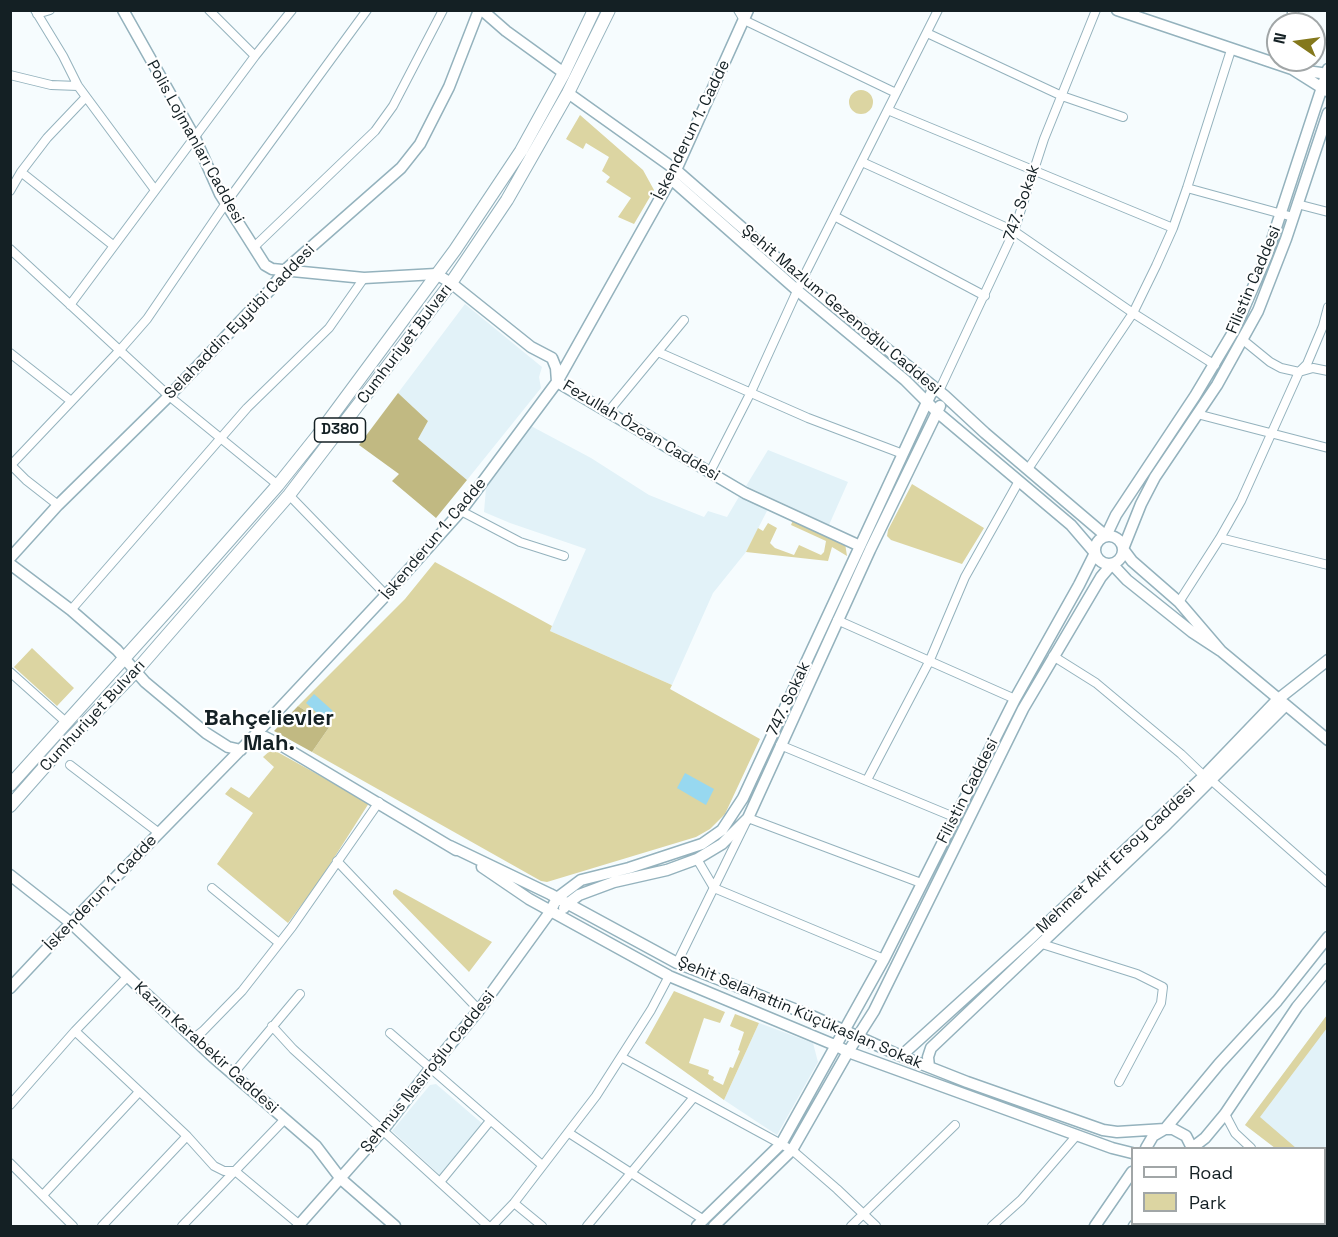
<!DOCTYPE html>
<html>
<head>
<meta charset="utf-8">
<style>
  body { margin:0 }
  #map { position:relative; width:1338px; height:1237px; overflow:hidden; background:#f6fcfe; font-family:"Space Grotesk",sans-serif }
  canvas { display:block }
  .frame { position:absolute; inset:0; border:12px solid #142024; pointer-events:none }
  .legend { position:absolute; left:1131px; top:1147px; width:195px; height:78px; box-sizing:border-box; background:#fff; border:2px solid #a1a6a7; margin:0; padding:8px 10px; list-style:none; font-size:18px; color:#142024 }
  .legend li { display:flex; align-items:center; gap:12px; height:30px }
  .legend b { width:30px; border:2px solid #a1a6a7 }
  .north { position:absolute; left:1266px; top:12px; width:60px; height:60px; box-sizing:border-box; background:#fff; border:2px solid #a1a6a7; border-radius:50%; rotate:283deg; font-size:16px; font-weight:700; line-height:24px; text-align:center; color:#142024 }
  .north::after { content:''; display:block; margin:auto; width:21px; height:27px; background:#84781c; clip-path:polygon(50% 0,100% 100%,50% 72%,0 100%) }
</style>
</head>
<body>
<div id="map">
<canvas width="1338" height="1237"></canvas>
<div class="frame"></div>
<ul class="legend">
<li><b style="height:8px;background:#fff"></b>Road</li>
<li><b style="height:16px;background:#dcd5a2"></b>Park</li>
</ul>
<div class="north">N</div>
</div>
<script>
const c = document.querySelector('canvas').getContext('2d');
c.lineJoin = 'round';
function fill(path, color) {
  c.fillStyle = color;
  c.fill(path, 'evenodd');
}
function shape(rows) {
  const path = new Path2D();
  for (const r of rows) {
    if (r.length === 3) {
      path.moveTo(r[0] + r[2], r[1]);
      path.arc(r[0], r[1], r[2], 0, 2 * Math.PI);
      continue;
    }
    path.moveTo(r[0], r[1]);
    for (let i = 2; i < r.length; i += 2) path.lineTo(r[i], r[i + 1]);
  }
  return path;
}
function stroke(path, color, width, dash) {
  c.strokeStyle = color;
  c.lineWidth = width;
  c.lineCap = dash ? 'butt' : 'round';
  c.setLineDash(dash || []);
  c.stroke(path);
}
function drawText(font, color, halo, rows, align = 'center') {
  c.font = font + ' "Space Grotesk",sans-serif';
  c.lineWidth = 4.5;
  c.setLineDash([]);
  c.textBaseline = 'middle';
  c.strokeStyle = halo;
  c.fillStyle = color;
  for (const [text, x, y, turn = 0] of rows) {
    c.save();
    c.translate(x, y);
    c.rotate((+turn || 0) * Math.PI / 180);
    c.textAlign = isNaN(turn) ? turn : align;
    if (halo) c.strokeText(text, 0, 0);
    c.fillText(text, 0, 0);
    c.restore();
  }
}
const built = shape([
  [465,304,542,367,539,377,541,388,467,480,418,439,428,421,398,393],
  [531,426,591,458,649,495,704,517,708,511,727,517,740,495,768,509,746,552,713,593,672,685,550,631,586,549,510,523,484,512,486,488],
  [768,450,848,482,829,525,746,486],
  [1327,1015,1327,1169,1325,1169,1324,1148,1275,1148,1245,1125],
  [759,1023,813,1043,818,1062,777,1135,724,1100],
  [436,1084,484,1125,441,1176,392,1131,430,1085]
]);
const green = shape([
  [861,102,12],
  [580,115,643,170,654,190,634,224,618,217,631,198,606,182,610,177,602,171,609,157,586,143,583,149,566,139],
  [912,484,984,528,962,564,891,540,887,536,888,530],
  [793,520,845,543,847,556,832,547,828,561,746,552,758,528,763,531,768,523,777,528,770,543,775,548,794,555,799,545,821,555,824,552,826,541,791,525],
  [435,562,552,626,550,631,672,685,670,689,760,739,725,814,710,829,696,837,547,882,541,881,312,752,330,726,298,706,405,599],
  [32,648,74,688,57,706,14,667],
  [272,749,369,803,318,883,288,923,217,864,253,813,225,794,231,787,249,798,274,767,263,757],
  [396,889,492,942,469,972,393,894,393,891],
  [674,991,725,1012,720,1023,704,1018,689,1063,709,1070,708,1074,714,1077,713,1080,723,1085,730,1067,733,1068,740,1051,738,1050,744,1032,730,1026,735,1014,759,1023,724,1100,645,1043],
  [1327,1015,1327,1028,1260,1117,1296,1148,1275,1148,1245,1125]
]);
const forest = shape([
  [398,393,428,421,418,439,467,480,436,518,392,481,399,474,359,445],
  [298,706,330,726,312,752,274,731]
]);
const water = shape([
  [314,694,333,711,325,720,306,703],
  [685,773,714,789,706,805,677,788]
]);
const street = shape([
  [35,10,63,56,78,86,155,190],
  [209,10,255,56],
  [738,10,744,20,896,93],
  [37,14,50,10],
  [927,33,1062,96,1123,117],
  [10,75,51,85,78,86],
  [890,111,1173,228],
  [862,162,1014,231,1133,313,1215,365],
  [21,172,114,246],
  [1187,188,1293,217],
  [10,191,21,172,47,138,86,97],
  [1297,204,1328,212],
  [836,217,985,296],
  [254,247,375,131,393,106,443,10],
  [10,249,169,396,278,485],
  [70,305,255,56,292,10],
  [1243,340,1270,362,1281,368,1299,372,1313,368,1328,371],
  [658,352,808,418,903,454],
  [10,353,71,401],
  [939,391,1014,231,1044,139,1096,10],
  [608,412,684,320],
  [1197,414,1328,448],
  [10,464,26,480,58,505],
  [11,465,119,351,147,319,226,203,367,10],
  [1028,469,1133,313,1156,266,1173,228,1187,188,1231,50],
  [710,472,751,392,802,280,938,10],
  [289,495,386,595],
  [461,511,520,542,564,556],
  [1220,538,1328,565],
  [1179,602,1220,538,1241,501,1299,372,1307,364,1323,326,1328,307],
  [71,610,247,408,329,328,364,278],
  [837,620,1015,699],
  [1053,656,1096,683,1181,754,1204,776],
  [10,672,67,723],
  [780,745,954,817],
  [70,765,159,833],
  [867,780,929,662,965,577,1019,481],
  [1211,780,1328,883],
  [697,859,714,888,884,959],
  [337,861,479,1010],
  [212,888,279,943],
  [1042,944,1137,974,1163,987,1161,1003,1119,1082],
  [677,963,748,818,921,883],
  [272,1026,293,1049,488,1226],
  [75,1031,187,1136,214,1166,224,1171,235,1171,301,1226],
  [390,1033,542,1165],
  [194,1038,203,1031,242,991,292,927,379,802],
  [621,1057,792,1150,837,1189,876,1226],
  [233,1074,300,994],
  [10,1105,75,1031,128,976],
  [1225,1114,1235,1133,1251,1148],
  [569,1133,704,1220],
  [10,1163,73,1226],
  [440,1182,490,1121],
  [1324,1186,1328,1186],
  [43,1195,139,1092],
  [514,1203,542,1226],
  [102,1226,187,1136],
  [182,1226,285,1119],
  [492,1226,514,1203,596,1096,651,1010,669,976],
  [587,1226,694,1097],
  [851,1226,955,1125],
  [992,1226,1021,1200,1077,1135]
]);
const secondary = shape([
  [123,10,195,138,220,194,265,265,272,269,364,278,436,274,451,283,531,347,552,358,556,368,557,382,745,493,860,546],
  [482,10,506,31,564,73],
  [1117,10,1292,69,1327,91],
  [1293,24,1293,10],
  [1292,60,1292,69,1328,74],
  [568,93,676,170,802,280,945,396,985,433,1106,536,1116,515,1195,396,1235,329,1267,255,1328,69],
  [671,179,798,291,905,380,937,412,1071,525,1095,553,1079,585,1015,699,884,959,781,1144,697,1226],
  [1109,550,14],
  [10,558,58,505,169,396,270,290,285,270,401,168,420,144,449,87,479,10],
  [10,564,71,610,117,650,145,682,206,733,228,747,241,750],
  [1221,651,1328,740],
  [255,735,265,737,279,744,456,850],
  [450,846,550,894,677,963,812,1016,901,1056,967,1082,1103,1130,1117,1132,1165,1129,1219,1064,1277,1001,1328,937],
  [482,867,529,899,669,976,837,1046,848,1052,1112,1148,1132,1153],
  [10,875,71,923,213,1057,316,1146,341,1179,395,1226],
  [564,908,567,904,579,895,614,882,667,870,697,859,722,844,748,818,870,550,940,406],
  [10,988,71,923,255,735,386,595,461,511,557,382,676,170,748,10],
  [901,1056,1029,940,1204,776,1277,700,1328,660],
  [929,1067,928,1057,931,1048,1167,824,1285,706],
  [1146,1148,1153,1136,1165,1129,1173,1129,1186,1136,1192,1148],
  [1192,1148,1205,1138,1225,1114,1297,1007,1328,969],
  [298,1226,383,1130,430,1069,479,1010,550,912,557,898,581,880,629,868,702,844,722,830,743,798,934,387],
  [714,1226,792,1150,848,1052,874,1011,1023,709,1101,577,1112,564,1127,580,1192,632,1221,651,1179,602,1132,561,1123,549,1141,504,1155,477,1217,385,1258,311,1286,239,1328,113],
  [1095,1226,1132,1172],
  [1134,1226,1136,1224]
]);
const primary = shape([
  [10,785,174,603,278,485,318,435,455,250,521,151,564,73,594,10],
  [10,806,63,746,136,671,289,495,371,388,451,283,507,200,568,93,609,10]
]);
const shields = [
  [340,430,51]
];
const shieldNames = [
  ["D380",340,430]
];
const streetNames = [
  ["İskenderun 1. Cadde",692,130,-64],
  ["Polis Lojmanları Caddesi",195,142,61],
  ["747. Sokak",1022,203,-71],
  ["Filistin Caddesi",1254,280,-67],
  ["Şehit Mazlum Gezenoğlu Caddesi",841,310,40],
  ["Selahaddin Eyyübi Caddesi",240,322,-46],
  ["Cumhuriyet Bulvarı",405,344,-53],
  ["Fezullah Özcan Caddesi",641,431,31],
  ["İskenderun 1. Cadde",434,539,-50],
  ["747. Sokak",789,699,-65],
  ["Cumhuriyet Bulvarı",93,716,-47],
  ["Filistin Caddesi",968,791,-63],
  ["Mehmet Akif Ersoy Caddesi",1116,859,-43],
  ["İskenderun 1. Cadde",101,893,-46],
  ["Şehit Selahattin Küçükaslan Sokak",800,1013,23],
  ["Kazım Karabekir Caddesi",206,1048,42],
  ["Şehmus Nasıroğlu Caddesi",428,1072,-51]
];
const districtNames = [
  ["Bahçelievler",269,719],
  ["Mah.",269,744]
];
fill(built, '#e2f2f8');
fill(green, '#dcd5a2');
fill(forest, '#c1b982');
fill(water, '#97d8f0');
stroke(street, '#94b2bd', 10);
stroke(secondary, '#94b2bd', 13);
stroke(primary, '#94b2bd', 14);
stroke(street, '#fff', 8);
stroke(secondary, '#fff', 10);
stroke(primary, '#fff', 12);
for (const [x, y, w] of shields) {
  const box = new Path2D();
  box.roundRect(x - w / 2, y - 12, w, 24, 4.5);
  c.fillStyle = '#fff';
  c.fill(box);
  stroke(box, '#142024', 1.5);
}
drawText('bold 15px', '#142024', null, shieldNames);
drawText('16px', '#142024', '#fff', streetNames);
drawText('bold 22px', '#142024', '#fff', districtNames);
</script>
</body>
</html>
